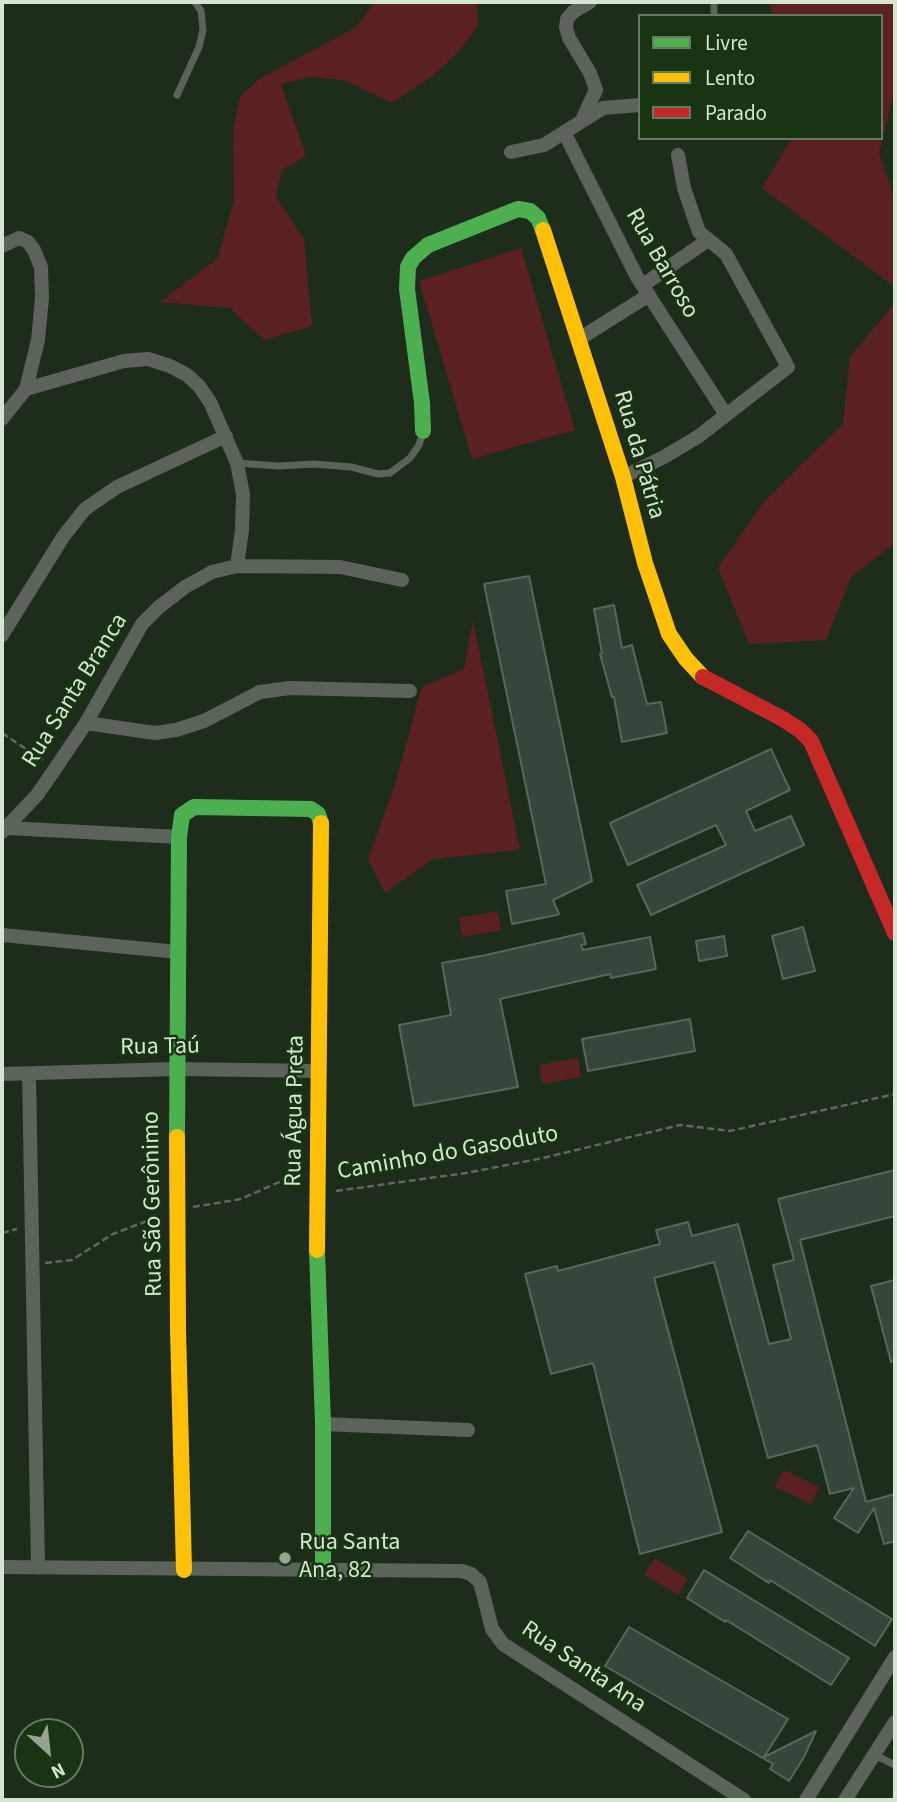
<!DOCTYPE html>
<html>
<head>
<meta charset="utf-8">
<style>
  body { margin:0 }
  #map { position:relative; width:897px; height:1802px; overflow:hidden; background:#1e2c1b; font-family:"Source Sans 3",sans-serif }
  canvas { display:block }
  .frame { position:absolute; inset:0; border:4px solid #d4e5d1; pointer-events:none }
  .legend { position:absolute; left:638px; top:14px; width:245px; height:126px; box-sizing:border-box; background:#193413; border:2px solid #647b5f; margin:0; padding:9px 12px; list-style:none; font-size:21px; color:#d4e5d1 }
  .legend li { display:flex; align-items:center; gap:14px; height:35px }
  .legend b { width:35px; border:2px solid #647b5f }
  .north { position:absolute; left:14px; top:1718px; width:70px; height:70px; box-sizing:border-box; background:#193413; border:2px solid #647b5f; border-radius:50%; rotate:153deg; font-size:19px; font-weight:700; line-height:28px; text-align:center; color:#d4e5d1 }
  .north::after { content:''; display:block; margin:auto; width:24px; height:32px; background:#94a491; clip-path:polygon(50% 0,100% 100%,50% 72%,0 100%) }
</style>
</head>
<body>
<div id="map">
<canvas width="897" height="1802"></canvas>
<div class="frame"></div>
<ul class="legend">
<li><b style="height:9px;background:#4caf50"></b>Livre</li>
<li><b style="height:9px;background:#ffc107"></b>Lento</li>
<li><b style="height:9px;background:#c62828"></b>Parado</li>
</ul>
<div class="north">N</div>
</div>
<script>
const c = document.querySelector('canvas').getContext('2d');
c.lineJoin = 'round';
function fill(path, color) {
  c.fillStyle = color;
  c.fill(path, 'evenodd');
}
function shape(rows) {
  const path = new Path2D();
  for (const r of rows) {
    path.moveTo(r[0], r[1]);
    for (let i = 2; i < r.length; i += 2) path.lineTo(r[i], r[i + 1]);
  }
  return path;
}
function stroke(path, color, width, dash) {
  c.strokeStyle = color;
  c.lineWidth = width;
  c.lineCap = dash ? 'butt' : 'round';
  c.setLineDash(dash || []);
  c.stroke(path);
}
function drawText(font, color, halo, rows, align = 'center') {
  c.font = font + ' "Source Sans 3",sans-serif';
  c.lineWidth = 5;
  c.setLineDash([]);
  c.textBaseline = 'middle';
  c.strokeStyle = halo;
  c.fillStyle = color;
  for (const [text, x, y, turn = 0] of rows) {
    c.save();
    c.translate(x, y);
    c.rotate((+turn || 0) * Math.PI / 180);
    c.textAlign = isNaN(turn) ? turn : align;
    if (halo) c.strokeText(text, 0, 0);
    c.fillText(text, 0, 0);
    c.restore();
  }
}
const green = shape([
  [375,2,477,2,478,26,458,52,434,75,392,103,344,80,310,77,281,84,306,156,281,171,276,197,304,239,312,326,264,340,230,308,160,302,217,259,234,201,233,131,240,96,261,78,355,28],
  [768,2,895,2,895,88,879,153,895,200,895,287,762,188,792,138,881,138,881,16,773,16],
  [521,248,575,430,472,459,419,281],
  [895,303,895,543,851,577,826,640,749,644,718,568,763,503,843,424,850,357],
  [473,620,520,850,433,859,385,893,368,859,395,784,422,687,464,669],
  [498,911,501,930,462,937,459,918],
  [578,1058,581,1077,542,1084,539,1065],
  [784,1470,819,1487,811,1504,775,1487],
  [655,1558,688,1579,678,1595,644,1574]
]);
const building = shape([
  [529,576,592,881,553,900,559,914,557,915,512,924,506,891,546,884,484,584,529,576],
  [614,605,622,648,632,645,647,704,661,702,667,733,622,742,614,697,612,697,600,654,602,653,594,609,614,605],
  [771,749,790,790,746,811,755,831,791,816,804,845,651,915,637,885,726,845,716,825,628,865,610,823,771,749],
  [803,927,815,971,783,979,772,936,803,927],
  [583,933,586,944,581,945,583,950,650,937,656,969,611,978,610,974,500,999,518,1087,414,1106,399,1025,451,1015,442,963,486,955,583,933],
  [724,936,727,956,699,961,696,941,724,936],
  [690,1019,695,1051,588,1071,582,1039,690,1019],
  [895,1170,895,1216,800,1240,866,1502,895,1494,895,1541,884,1544,874,1508,858,1533,834,1518,854,1488,830,1494,817,1445,768,1458,714,1262,654,1278,722,1532,640,1554,593,1363,551,1374,525,1274,557,1266,558,1271,660,1244,656,1230,688,1222,692,1236,738,1224,769,1344,791,1339,773,1265,794,1260,778,1199,895,1170],
  [895,1280,895,1361,891,1362,871,1286,895,1280],
  [748,1531,892,1619,875,1646,770,1580,769,1583,730,1558,748,1531],
  [704,1570,849,1658,831,1685,726,1620,725,1622,687,1598,704,1570],
  [629,1627,788,1719,764,1757,816,1731,804,1757,789,1781,770,1769,773,1764,605,1666,629,1627]
]);
const path = shape([
  [2,733,44,761],
  [336,1191,466,1173,543,1158,680,1125,730,1131,895,1094],
  [193,1207,241,1199,286,1179,300,1185],
  [2,1233,17,1229],
  [45,1263,72,1260,113,1234,160,1216]
]);
const lane = shape([
  [714,2,714,16],
  [177,95,199,47,203,30,201,11,195,2],
  [237,463,279,466,314,464,351,467,378,474,390,473,410,458,419,445,422,435],
  [875,1755,895,1765]
]);
const street = shape([
  [581,122,596,90,590,73,569,38,566,27,567,19,573,12,590,2],
  [564,132,637,277,726,415],
  [511,152,544,145,603,108,640,105],
  [2,246,19,238,28,242,34,250,41,267,42,298,38,340,26,389,2,419],
  [643,285,708,240],
  [579,339,649,295],
  [26,389,124,361,148,359,170,366,187,375,199,386,210,402,237,463,243,494,242,530,237,566],
  [623,477,664,457,699,436,788,367,726,254,699,232,684,188,678,155],
  [2,635,63,537,85,509,117,487,226,436],
  [86,723,155,733,176,730,204,721,260,692,290,688,410,691],
  [7,828,179,837],
  [2,832,37,795,55,769,86,723,142,624,159,607,185,587,212,572,237,566,340,567,402,580],
  [2,935,178,952],
  [2,1074,176,1069,319,1071],
  [29,1075,38,1568],
  [323,1424,468,1430],
  [2,1567,462,1571,471,1574,480,1582,492,1629,503,1644,744,1800],
  [806,1800,895,1657],
  [845,1800,895,1722]
]);
const fast = shape([
  [423,431,422,403,407,289,408,267,413,258,428,245,518,209,530,211,538,218,543,230],
  [177,1137,179,837,182,815,194,807,311,809,318,814,321,823],
  [317,1250,323,1424,323,1572]
]);
const slow = shape([
  [543,230,623,477,645,563,669,634,686,659,703,677],
  [177,1137,178,1329,184,1570],
  [317,1250,321,823]
]);
const jam = shape([
  [703,677,783,719,800,730,811,741,895,933]
]);
const markers = [
  [285,1558,7,"#94a491"]
];
const streetNames = [
  ["Rua Barroso",661,264,60],
  ["Rua da Pátria",638,455,74],
  ["Rua Santa Branca",76,691,-58],
  ["Rua Taú",160,1048,-1],
  ["Rua Água Preta",296,1111,-89],
  ["Caminho do Gasoduto",448,1154,-10],
  ["Rua São Gerônimo",154,1204,-91],
  ["Rua Santa Ana",583,1668,34]
];
const poiNames = [
  ["Rua Santa",299,1544],
  ["Ana, 82",299,1572]
];
fill(green, '#5a2022');
fill(building, '#37463a');
stroke(building, '#58675b', 2);
stroke(path, '#5f675e', 2.5, [7, 3.5]);
stroke(lane, '#5b635a', 7);
stroke(street, '#5b635a', 14);
stroke(fast, '#4caf50', 16);
stroke(slow, '#ffc107', 16);
stroke(jam, '#c62828', 16);
for (const [x, y, r, color] of markers) {
  const dot = new Path2D();
  dot.arc(x, y, r, 0, 2 * Math.PI);
  c.fillStyle = color;
  c.fill(dot);
  stroke(dot, '#193413', 2.5);
}
drawText('24px', '#d4e5d1', '#193413', streetNames);
drawText('24px', '#d4e5d1', '#193413', poiNames, 'left');
</script>
</body>
</html>
